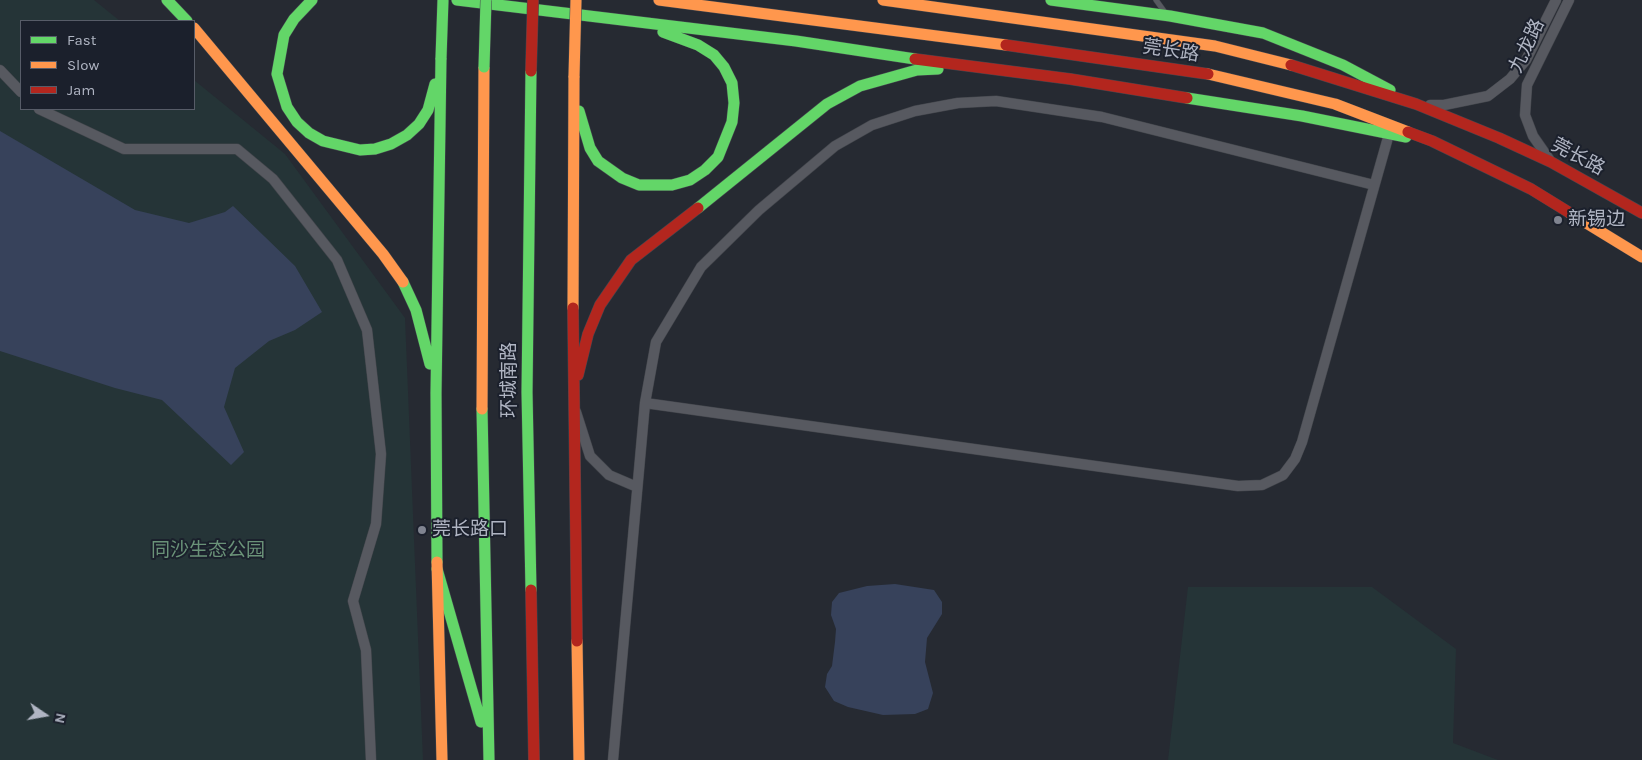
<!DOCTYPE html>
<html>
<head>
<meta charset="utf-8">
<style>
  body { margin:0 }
  #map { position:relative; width:1642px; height:760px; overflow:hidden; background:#262a32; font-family:Karla,sans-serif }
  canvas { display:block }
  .legend { position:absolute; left:20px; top:20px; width:175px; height:90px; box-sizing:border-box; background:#1b202c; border:1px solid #575c68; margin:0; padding:6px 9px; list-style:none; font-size:15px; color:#b0b5c3 }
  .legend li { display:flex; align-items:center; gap:10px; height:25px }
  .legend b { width:25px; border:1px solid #575c68 }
  .north { position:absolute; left:20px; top:690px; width:50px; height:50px; -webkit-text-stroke:4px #1b202c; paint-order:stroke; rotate:102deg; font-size:14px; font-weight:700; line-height:20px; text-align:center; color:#b0b5c3 }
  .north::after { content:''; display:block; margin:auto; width:18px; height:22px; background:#b0b5c3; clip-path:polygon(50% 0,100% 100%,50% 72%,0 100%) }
</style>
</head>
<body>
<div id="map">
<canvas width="1642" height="760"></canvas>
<ul class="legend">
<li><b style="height:6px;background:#63d668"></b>Fast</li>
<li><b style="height:6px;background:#ff974d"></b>Slow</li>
<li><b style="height:6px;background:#b3261e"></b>Jam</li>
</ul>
<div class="north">N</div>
</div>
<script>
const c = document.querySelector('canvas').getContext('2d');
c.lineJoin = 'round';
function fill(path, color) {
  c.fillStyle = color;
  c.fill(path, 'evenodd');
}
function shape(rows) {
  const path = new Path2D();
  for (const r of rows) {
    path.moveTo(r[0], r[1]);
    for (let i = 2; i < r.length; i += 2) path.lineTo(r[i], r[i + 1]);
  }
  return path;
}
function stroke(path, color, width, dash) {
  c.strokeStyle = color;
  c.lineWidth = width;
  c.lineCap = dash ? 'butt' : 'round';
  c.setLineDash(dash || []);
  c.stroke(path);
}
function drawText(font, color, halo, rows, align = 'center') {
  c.font = font + ' Karla,"Noto Sans SC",sans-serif';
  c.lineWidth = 4;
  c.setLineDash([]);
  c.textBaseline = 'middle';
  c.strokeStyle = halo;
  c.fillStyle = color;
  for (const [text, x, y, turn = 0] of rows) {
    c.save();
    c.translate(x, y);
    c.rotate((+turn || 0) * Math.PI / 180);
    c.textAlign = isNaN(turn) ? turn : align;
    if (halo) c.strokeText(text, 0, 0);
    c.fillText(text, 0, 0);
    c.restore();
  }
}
const green = shape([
  [0,0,94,0,120,21,21,21,21,109,194,109,194,80,285,154,405,318,423,760,0,760],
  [1188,587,1372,587,1456,649,1453,743,1498,760,1168,760]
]);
const water = shape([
  [0,131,135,210,189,223,225,212,233,206,295,266,322,312,295,330,269,341,235,368,224,407,244,452,231,465,162,400,115,388,0,351],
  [895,584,934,590,942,602,942,614,927,638,925,662,933,693,928,709,915,714,883,715,848,707,834,701,825,687,827,674,832,666,835,642,836,629,831,615,832,602,839,593,867,586]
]);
const lane = shape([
  [1156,0,1164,11]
]);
const street = shape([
  [0,70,21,92],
  [1430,105,1444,105,1488,96,1510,79,1526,60,1556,0],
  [39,109,124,149,237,149,273,179,337,260,367,330,381,454,376,524,353,601,366,650,371,760],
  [1549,159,1533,136,1525,115,1527,85,1569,0],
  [645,403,1238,486,1262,485,1283,475,1295,459,1302,442,1389,134],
  [576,412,590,456,609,475,637,487],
  [613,760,645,403,656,342,701,267,759,210,835,146,872,125,915,111,958,103,996,101,1102,117,1374,185]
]);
const fast = shape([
  [167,0,187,21],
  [312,0,294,19,284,35,277,74,287,107,297,122,309,133,323,141,360,150,375,149,391,144,407,135,419,124,428,110,435,84],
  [457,0,796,41,915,59],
  [1051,0,1170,16,1263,33,1343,65,1390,90],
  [1187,98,1302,116,1406,137],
  [579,111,590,148,598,161,622,178,639,185,672,185,690,180,705,170,718,157,732,122,734,103,732,83,724,67,714,55,698,45,663,32],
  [698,208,827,104,860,86,917,70,938,69],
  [403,282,416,310,430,364],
  [482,409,489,760],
  [437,562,436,393,441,58],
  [437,569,481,722],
  [531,590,527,392,531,71]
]);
const slow = shape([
  [659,0,1006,45],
  [883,0,1215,46,1291,65],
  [194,28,383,254,403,282],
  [1208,74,1335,104,1408,132],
  [1570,213,1642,257],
  [573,308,574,76],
  [482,409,484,67],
  [437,562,442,760],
  [577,641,579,760]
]);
const jam = shape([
  [1006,45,1208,74],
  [915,59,1070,79,1187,98],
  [1291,65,1416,104,1499,138,1551,162,1642,213],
  [1408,132,1432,141,1531,189,1570,213],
  [573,308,577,641],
  [578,375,588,334,600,305,631,260,698,208],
  [531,590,534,760]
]);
const fastBridge = shape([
  [441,58,443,0],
  [484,67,486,0]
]);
const slowBridge = shape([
  [574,76,576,0]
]);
const jamBridge = shape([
  [531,71,533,0]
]);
const markers = [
  [1558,220,5,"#808490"],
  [422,530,5,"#808490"]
];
const streetNames = [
  ["九龙路",1527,46,-65],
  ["莞长路",1171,51,9],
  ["莞长路",1578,157,28],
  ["环城南路",510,380,-90]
];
const poiNames = [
  ["新锡边",1568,220],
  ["莞长路口",432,530]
];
const parkNames = [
  ["同沙生态公园",208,551]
];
fill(green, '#253437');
fill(water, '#37425b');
stroke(lane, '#42454b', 6);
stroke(street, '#42454b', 11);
stroke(fast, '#44474f', 12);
stroke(slow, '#44474f', 12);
stroke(jam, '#44474f', 12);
stroke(lane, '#575960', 5);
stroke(street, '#575960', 10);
stroke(fast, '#63d668', 11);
stroke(slow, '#ff974d', 11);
stroke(jam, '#b3261e', 11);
stroke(fastBridge, '#44474f', 12, []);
stroke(slowBridge, '#44474f', 12, []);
stroke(jamBridge, '#44474f', 12, []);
stroke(fastBridge, '#63d668', 11);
stroke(slowBridge, '#ff974d', 11);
stroke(jamBridge, '#b3261e', 11);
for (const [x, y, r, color] of markers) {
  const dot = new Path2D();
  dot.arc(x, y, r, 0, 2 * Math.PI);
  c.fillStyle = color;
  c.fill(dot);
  stroke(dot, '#1b202c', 2);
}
drawText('19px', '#b0b5c3', '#1b202c', streetNames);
drawText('19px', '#b0b5c3', '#1b202c', poiNames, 'left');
drawText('19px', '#6a9278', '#1b202c', parkNames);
</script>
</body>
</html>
